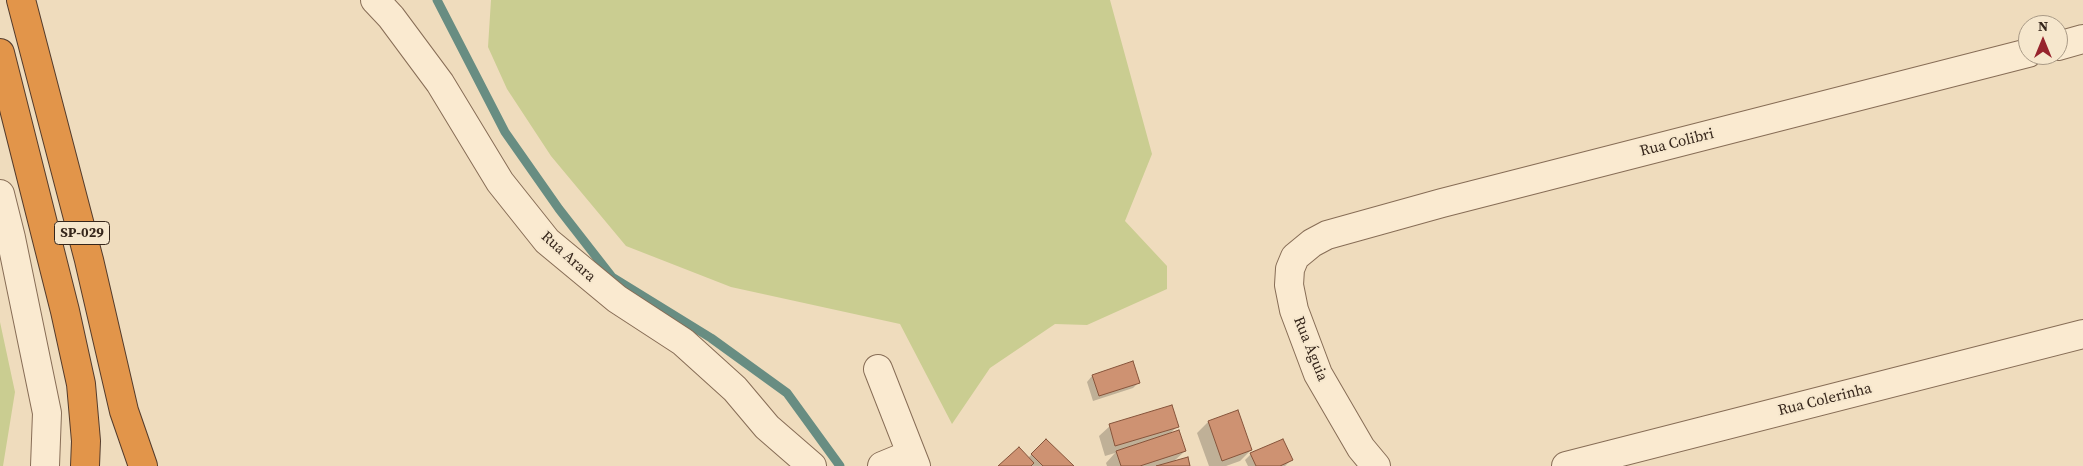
<!DOCTYPE html>
<html>
<head>
<meta charset="utf-8">
<style>
  body { margin:0 }
  #map { position:relative; width:2083px; height:466px; overflow:hidden; background:#efdcbd; font-family:"Source Serif 4",serif }
  canvas { display:block }
  .north { position:absolute; left:2018px; top:15px; width:50px; height:50px; box-sizing:border-box; background:#f6e7cd; border:1px solid #a99a86; border-radius:50%; rotate:0deg; font-size:14px; font-weight:700; line-height:20px; text-align:center; color:#36261b }
  .north::after { content:''; display:block; margin:auto; width:18px; height:22px; background:#97242d; clip-path:polygon(50% 0,100% 100%,50% 72%,0 100%) }
</style>
</head>
<body>
<div id="map">
<canvas width="2083" height="466"></canvas>
<div class="north">N</div>
</div>
<script>
const c = document.querySelector('canvas').getContext('2d');
c.lineJoin = 'round';
function fill(path, color) {
  c.fillStyle = color;
  c.fill(path, 'evenodd');
}
function shape(rows) {
  const path = new Path2D();
  for (const r of rows) {
    path.moveTo(r[0], r[1]);
    for (let i = 2; i < r.length; i += 2) path.lineTo(r[i], r[i + 1]);
  }
  return path;
}
function stroke(path, color, width, dash) {
  c.strokeStyle = color;
  c.lineWidth = width;
  c.lineCap = dash ? 'butt' : 'round';
  c.setLineDash(dash || []);
  c.stroke(path);
}
function drawText(font, color, halo, rows, align = 'center') {
  c.font = font + ' "Source Serif 4",serif';
  c.lineWidth = 4;
  c.setLineDash([]);
  c.textBaseline = 'middle';
  c.strokeStyle = halo;
  c.fillStyle = color;
  for (const [text, x, y, turn = 0] of rows) {
    c.save();
    c.translate(x, y);
    c.rotate((+turn || 0) * Math.PI / 180);
    c.textAlign = isNaN(turn) ? turn : align;
    if (halo) c.strokeText(text, 0, 0);
    c.fillText(text, 0, 0);
    c.restore();
  }
}
const green = shape([
  [491,0,1110,0,1152,154,1125,221,1167,266,1167,289,1087,325,1055,324,990,368,952,424,900,324,731,287,626,246,551,156,507,89,488,47],
  [0,322,15,392,3,466,0,466]
]);
const shadow = shape([
  [1132,363,1139,382,1133,388,1093,401,1087,382,1092,376],
  [1238,412,1251,450,1240,461,1226,466,1209,466,1197,433,1208,422],
  [1110,426,1177,427,1168,435,1185,451,1173,462,1189,466,1107,466,1106,463,1115,453,1105,456,1099,436],
  [1046,440,1072,466,1000,466,1028,458],
  [1251,454,1291,460,1285,466,1248,466,1245,460]
]);
const stream = shape([
  [437,0,505,132,559,209,612,277,711,338,787,393,840,466]
]);
const building = shape([
  [1133,361,1140,383,1099,396,1092,375,1133,361],
  [1172,405,1179,427,1115,446,1109,424,1172,405],
  [1238,410,1252,450,1222,461,1208,421,1238,410],
  [1179,430,1186,451,1140,466,1121,466,1116,451,1179,430],
  [1046,439,1074,466,1043,466,1031,454,1046,439],
  [1283,439,1293,460,1280,466,1256,466,1250,453,1283,439],
  [1019,447,1034,463,1031,466,998,466,1019,447],
  [1188,457,1190,466,1156,466,1188,457]
]);
const minor = shape([
  [375,0,391,17,440,83,500,182,547,241,617,299,683,342,735,389,767,427,812,466],
  [2058,46,2083,39],
  [0,194,11,238,47,413,45,466],
  [878,369,916,466],
  [882,466,911,454],
  [1376,466,1361,448,1318,374,1294,310,1289,285,1290,269,1295,257,1312,243,1327,235,1442,203,2028,53],
  [1566,466,2083,334]
]);
const highway = shape([
  [21,0,89,260,124,411,143,466],
  [0,53,65,311,81,384,86,441,85,466]
]);
const shields = [
  [82,233,55]
];
const shieldNames = [
  ["SP-029",82,233]
];
const streetNames = [
  ["Rua Colibri",1677,143,-14],
  ["Rua Arara",568,257,42],
  ["Rua Águia",1310,349,68],
  ["Rua Colerinha",1825,400,-14]
];
fill(green, '#cacd91');
fill(shadow, '#0003');
stroke(stream, '#688d82', 9);
fill(building, '#ce9272');
stroke(building, '#86543b', 1);
stroke(minor, '#876d56', 30);
stroke(highway, '#543b2b', 30);
stroke(minor, '#faead0', 28);
stroke(highway, '#e2954a', 28);
for (const [x, y, w] of shields) {
  const box = new Path2D();
  box.roundRect(x - w / 2, y - 11.5, w, 23, 4);
  c.fillStyle = '#f6e7cd';
  c.fill(box);
  stroke(box, '#36261b', 1);
}
drawText('bold 14px', '#36261b', null, shieldNames);
drawText('15px', '#36261b', '#f6e7cd', streetNames);
</script>
</body>
</html>
